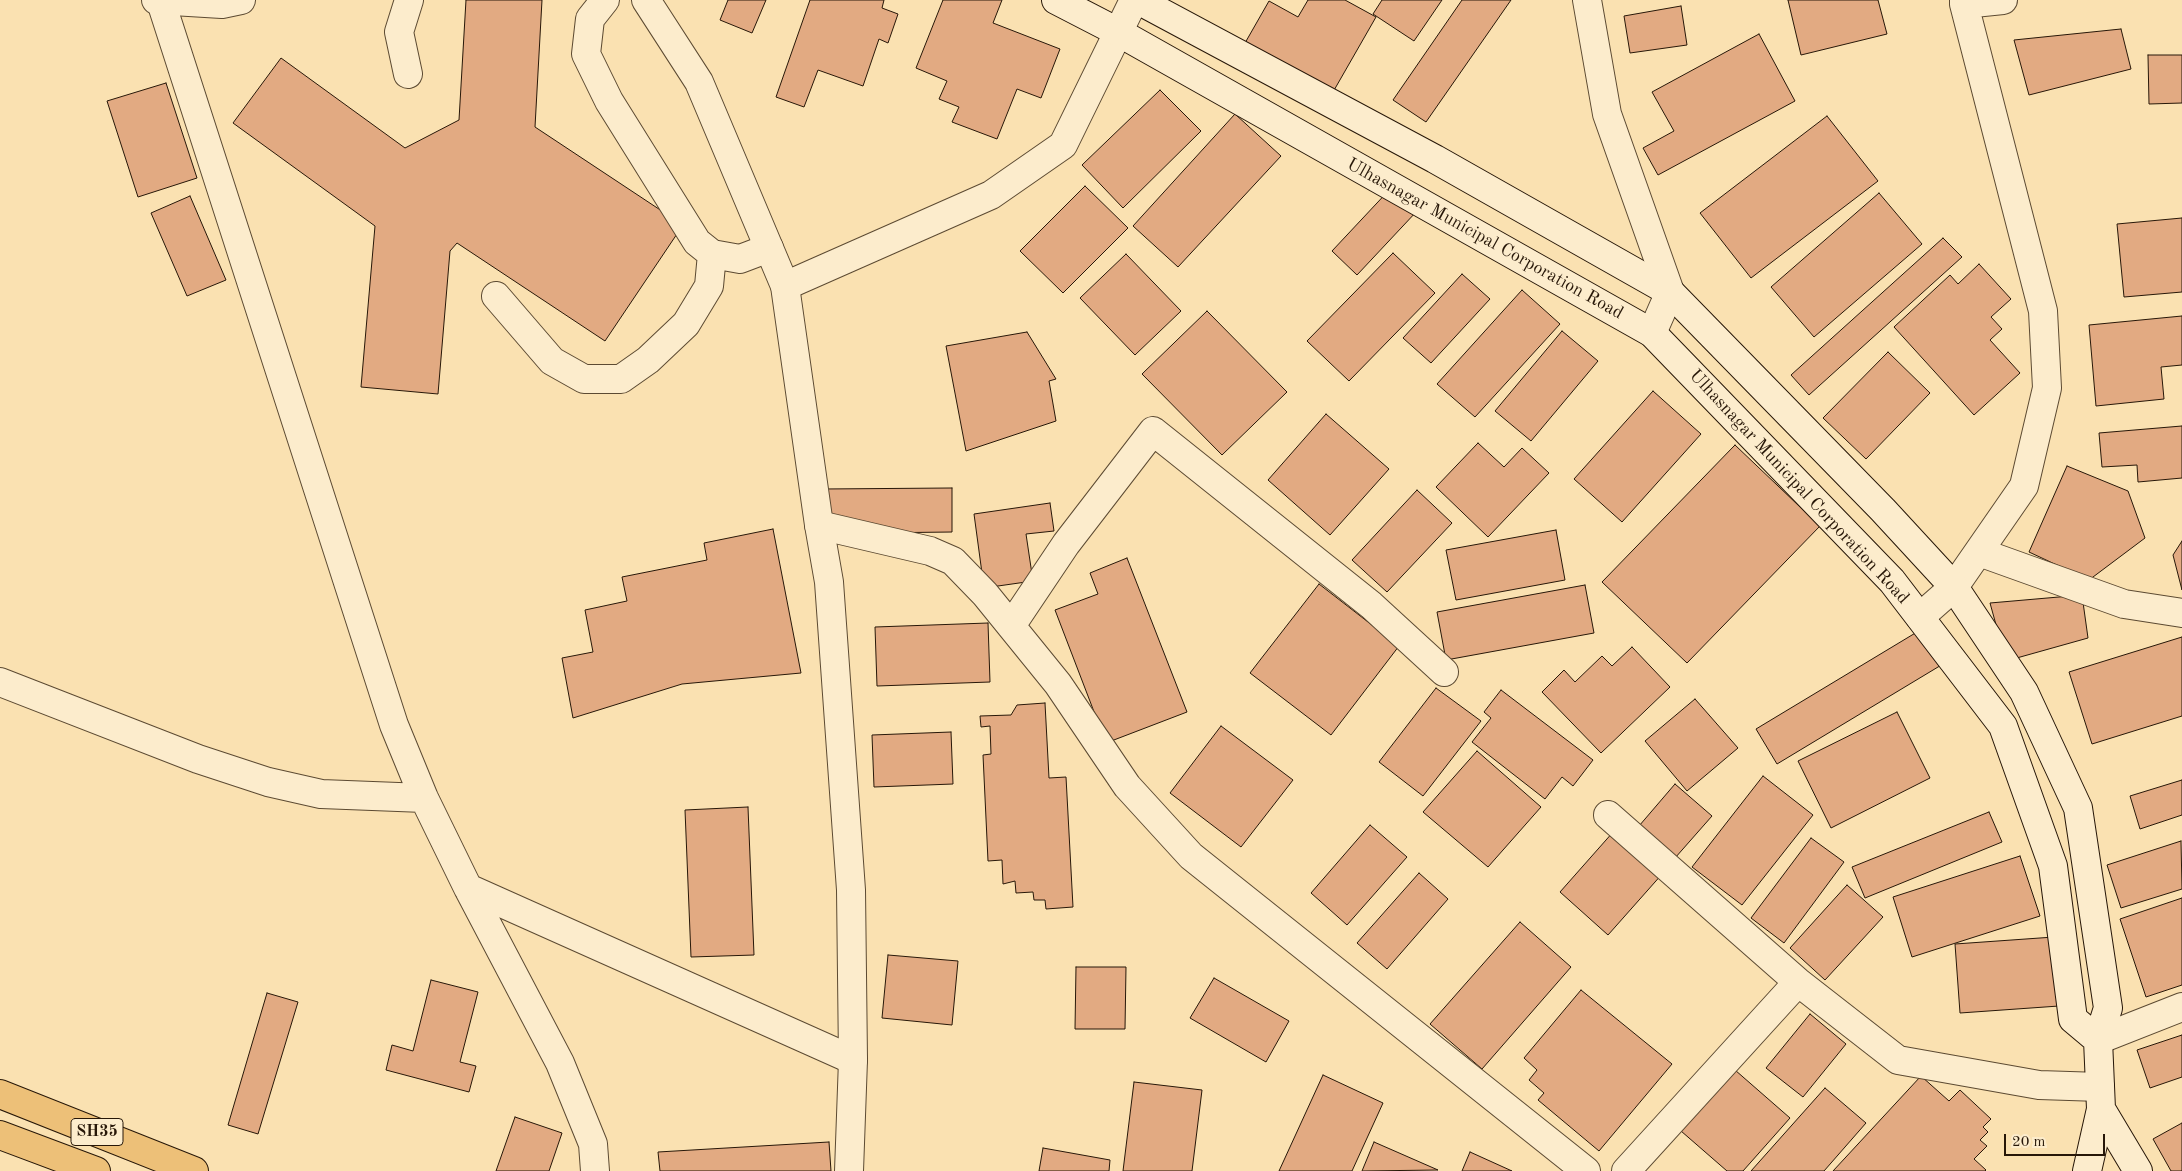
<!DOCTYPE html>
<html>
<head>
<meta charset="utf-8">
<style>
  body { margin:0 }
  #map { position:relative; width:2182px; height:1171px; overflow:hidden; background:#fae1b1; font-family:"Old Standard TT",serif }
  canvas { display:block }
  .scale { position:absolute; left:2004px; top:1134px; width:101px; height:22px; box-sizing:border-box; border:2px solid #271708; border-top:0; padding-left:6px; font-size:15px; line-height:18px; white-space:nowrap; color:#271708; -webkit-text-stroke:4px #fceccc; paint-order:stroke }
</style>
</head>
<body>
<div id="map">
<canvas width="2182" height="1171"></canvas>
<div class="scale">20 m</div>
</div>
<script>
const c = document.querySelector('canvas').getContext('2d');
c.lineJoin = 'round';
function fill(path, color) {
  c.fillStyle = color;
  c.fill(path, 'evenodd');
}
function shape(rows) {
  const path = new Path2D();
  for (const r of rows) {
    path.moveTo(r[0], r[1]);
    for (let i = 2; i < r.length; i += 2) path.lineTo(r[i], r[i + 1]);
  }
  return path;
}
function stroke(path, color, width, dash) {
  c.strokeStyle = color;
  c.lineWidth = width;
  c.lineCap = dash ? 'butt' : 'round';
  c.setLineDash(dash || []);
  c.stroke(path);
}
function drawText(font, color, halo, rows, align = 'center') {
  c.font = font + ' "Old Standard TT",serif';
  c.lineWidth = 4.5;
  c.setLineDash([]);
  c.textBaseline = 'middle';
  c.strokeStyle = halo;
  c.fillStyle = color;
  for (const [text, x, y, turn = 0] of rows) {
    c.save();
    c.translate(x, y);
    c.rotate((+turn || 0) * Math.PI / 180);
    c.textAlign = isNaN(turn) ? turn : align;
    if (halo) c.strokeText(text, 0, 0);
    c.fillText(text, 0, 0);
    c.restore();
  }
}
const building = shape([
  [466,0,542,0,535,127,683,225,605,341,457,243,450,251,438,394,361,387,375,226,233,123,281,58,405,148,459,120,466,0],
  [728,0,766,0,752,33,720,20,728,0],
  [810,0,884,0,882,8,898,14,888,43,879,39,863,86,818,70,804,107,776,97,810,0],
  [943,0,1002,0,993,23,1060,49,1041,98,1017,89,997,139,952,122,959,107,939,99,947,81,916,68,943,0],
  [1308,0,1345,0,1376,17,1329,99,1241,50,1269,1,1298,17,1308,0],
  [1382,0,1442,0,1414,41,1373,14,1382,0],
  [1462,0,1511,0,1426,122,1393,100,1462,0],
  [1788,0,1878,0,1887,34,1801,55,1788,0],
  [1681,6,1687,45,1630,53,1624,16,1681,6],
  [2121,29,2131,69,2029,95,2014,40,2121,29],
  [1759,34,1795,101,1658,175,1643,148,1674,131,1652,92,1759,34],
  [2148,55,2182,55,2182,103,2149,104,2148,55],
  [166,83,197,178,138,197,107,101,166,83],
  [1160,90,1201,131,1123,208,1082,165,1160,90],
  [1235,114,1281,156,1178,267,1133,226,1235,114],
  [1827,116,1878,181,1751,278,1700,213,1827,116],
  [1085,186,1128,228,1063,293,1020,251,1085,186],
  [1392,187,1417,211,1357,275,1332,251,1392,187],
  [1879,193,1922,244,1814,337,1771,287,1879,193],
  [190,196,226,280,187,296,151,213,190,196],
  [2182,218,2182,292,2124,297,2117,224,2182,218],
  [1943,238,1962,257,1809,395,1791,375,1943,238],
  [1393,253,1435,293,1349,381,1307,341,1393,253],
  [1126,254,1181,311,1135,355,1080,298,1126,254],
  [1979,264,2011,299,1991,317,2002,329,1990,340,2020,373,1974,415,1894,327,1950,275,1958,284,1979,264],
  [1462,274,1490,299,1431,363,1403,338,1462,274],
  [1522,290,1560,324,1475,417,1437,384,1522,290],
  [1207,311,1287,392,1222,455,1142,374,1207,311],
  [2182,316,2182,365,2161,367,2164,399,2096,406,2089,325,2182,316],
  [1562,331,1598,361,1531,441,1495,411,1562,331],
  [1027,332,1056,379,1049,381,1056,421,966,451,946,346,1027,332],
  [1888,352,1930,393,1866,459,1823,418,1888,352],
  [1653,391,1701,434,1622,522,1574,479,1653,391],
  [1326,414,1389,469,1330,535,1268,480,1326,414],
  [2182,426,2182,478,2138,482,2137,465,2102,467,2099,433,2182,426],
  [1478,443,1504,467,1522,448,1549,473,1488,537,1436,487,1478,443],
  [1735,445,1820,526,1687,663,1602,582,1735,445],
  [2067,466,2128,491,2145,538,2089,580,2029,552,2067,466],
  [952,488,952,532,869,533,823,509,822,489,952,488],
  [1417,490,1452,523,1387,592,1352,560,1417,490],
  [1050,503,1054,531,1026,534,1033,581,984,588,974,514,1050,503],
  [773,529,801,673,682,684,573,718,562,658,593,652,585,610,627,601,622,577,707,560,704,543,773,529],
  [1556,530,1565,580,1456,600,1446,550,1556,530],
  [2182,541,2182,590,2173,555,2182,541],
  [1127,558,1187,712,1106,743,1055,610,1098,594,1090,573,1127,558],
  [1319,584,1399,646,1331,735,1250,673,1319,584],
  [1585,585,1594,633,1446,660,1437,612,1585,585],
  [2082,595,2088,638,2006,661,1990,603,2082,595],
  [988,623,990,682,877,686,875,627,988,623],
  [1922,629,1943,664,1777,764,1756,729,1922,629],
  [2182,637,2182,716,2092,744,2069,672,2182,637],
  [1632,647,1670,687,1601,753,1542,692,1564,670,1575,682,1602,656,1612,666,1632,647],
  [1436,688,1481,721,1423,796,1379,762,1436,688],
  [1501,690,1593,760,1573,786,1562,777,1545,799,1472,742,1491,718,1484,712,1501,690],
  [1695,699,1738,748,1687,791,1645,741,1695,699],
  [1045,703,1049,778,1066,777,1073,907,1046,909,1045,900,1034,900,1033,892,1016,893,1015,881,1003,884,1002,860,988,861,983,755,991,754,990,726,981,727,980,716,1011,715,1017,705,1045,703],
  [1897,712,1930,778,1831,828,1798,761,1897,712],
  [1221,726,1293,780,1241,847,1170,793,1221,726],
  [951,732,953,784,874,787,872,735,951,732],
  [1477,751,1541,807,1488,867,1423,812,1477,751],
  [1763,776,1813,815,1742,905,1692,867,1763,776],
  [2182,780,2182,815,2140,829,2130,796,2182,780],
  [1675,784,1712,816,1675,858,1639,826,1675,784],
  [748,807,754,955,691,957,685,810,748,807],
  [1989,812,2002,842,1865,898,1852,867,1989,812],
  [1370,825,1407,857,1347,925,1311,893,1370,825],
  [1614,831,1663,873,1608,935,1560,892,1614,831],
  [1811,838,1844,862,1784,943,1751,918,1811,838],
  [2181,841,2182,889,2121,908,2107,865,2181,841],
  [2020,856,2040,916,1912,957,1893,897,2020,856],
  [1419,873,1448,899,1387,969,1357,943,1419,873],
  [1847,885,1883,917,1825,980,1790,948,1847,885],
  [2182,898,2182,985,2146,997,2120,919,2182,898],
  [1520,922,1571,967,1482,1069,1430,1024,1520,922],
  [2054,937,2059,1006,1960,1013,1955,944,2054,937],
  [888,955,958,961,952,1025,882,1018,888,955],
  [1076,967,1126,967,1125,1029,1075,1029,1076,967],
  [1214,978,1289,1021,1266,1062,1190,1018,1214,978],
  [431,980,478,992,460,1062,476,1066,469,1092,386,1070,392,1045,413,1051,431,980],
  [1581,990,1672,1064,1599,1151,1538,1100,1544,1093,1529,1080,1537,1070,1524,1058,1581,990],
  [267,993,298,1002,258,1134,228,1125,267,993],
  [1810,1014,1846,1044,1803,1097,1766,1068,1810,1014],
  [2182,1035,2182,1077,2150,1088,2137,1050,2182,1035],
  [1735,1070,1790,1118,1743,1171,1727,1171,1681,1131,1735,1070],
  [1323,1075,1383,1103,1352,1171,1279,1171,1323,1075],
  [1921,1076,1949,1101,1960,1090,1991,1119,1983,1127,1988,1132,1980,1140,1987,1146,1974,1159,1986,1170,1985,1171,1833,1171,1921,1076],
  [1134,1082,1202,1090,1192,1171,1123,1171,1134,1082],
  [1825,1088,1866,1123,1824,1171,1751,1171,1825,1088],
  [515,1117,562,1133,549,1171,496,1171,515,1117],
  [2182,1123,2182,1171,2171,1171,2153,1139,2182,1123],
  [829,1142,831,1171,660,1171,658,1152,829,1142],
  [1374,1142,1438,1170,1362,1171,1374,1142],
  [1043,1148,1110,1160,1109,1171,1039,1171,1043,1148],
  [1470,1152,1512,1171,1462,1171,1470,1152]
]);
const minor = shape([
  [605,0,590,19,586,54,609,101,697,242,712,254,740,259,769,248],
  [1964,0,1964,4,2003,0],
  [161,2,394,725,424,798,468,888,560,1063,593,1144,595,1171],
  [408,74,399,32,409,0],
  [785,286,991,195,1063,145,1134,0],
  [496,296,552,361,584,379,621,379,648,360,686,324,709,286,712,254],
  [819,525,930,551,953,561,985,594,1058,684,1127,786,1191,856,1586,1171],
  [1979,552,2124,604,2182,613],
  [1920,617,1954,587,2024,486,2047,388,2043,311,1964,4],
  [1011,626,1066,544,1153,431,1371,605,1444,672],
  [0,682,198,759,268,782,321,794,424,798],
  [1608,815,1798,982,1898,1060,2039,1085,2100,1087],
  [468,888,853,1060],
  [2098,1040,2182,1007],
  [1626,1171,1798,982]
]);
const tertiary = shape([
  [156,0,222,4,241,0],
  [646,0,699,82,785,286,819,525,829,582,851,890,853,1060,849,1171],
  [1587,0,1607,114,1670,292,1652,333]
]);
const secondary = shape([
  [1056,0,1118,32,1652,333,1892,581,2003,726,2053,866,2073,1019,2098,1040],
  [1138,0,1435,159,1670,292,1883,510,1954,587,2024,692,2078,808,2108,1008,2098,1040,2101,1109,2138,1171],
  [2087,1171,2101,1109]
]);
const primary = shape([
  [0,1094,194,1171],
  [0,1135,96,1171]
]);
const shields = [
  [97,1132,52]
];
const shieldNames = [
  ["SH35",97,1132]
];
const streetNames = [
  ["Ulhasnagar Municipal Corporation Road",1485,239,29],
  ["Ulhasnagar Municipal Corporation Road",1799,487,47]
];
fill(building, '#e2aa82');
stroke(building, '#271708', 1);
stroke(minor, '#5c4a32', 30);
stroke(tertiary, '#5c4a32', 30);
stroke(secondary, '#271708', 30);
stroke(primary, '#271708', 30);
stroke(minor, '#fceccc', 28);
stroke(tertiary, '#fceccc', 28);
stroke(secondary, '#fceccc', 28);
stroke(primary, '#edc078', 28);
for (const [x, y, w] of shields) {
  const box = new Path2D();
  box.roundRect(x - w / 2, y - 13.5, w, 27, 4);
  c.fillStyle = '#fceccc';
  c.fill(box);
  stroke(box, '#271708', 1);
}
drawText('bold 16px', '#271708', null, shieldNames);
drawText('18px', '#271708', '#fceccc', streetNames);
</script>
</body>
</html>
